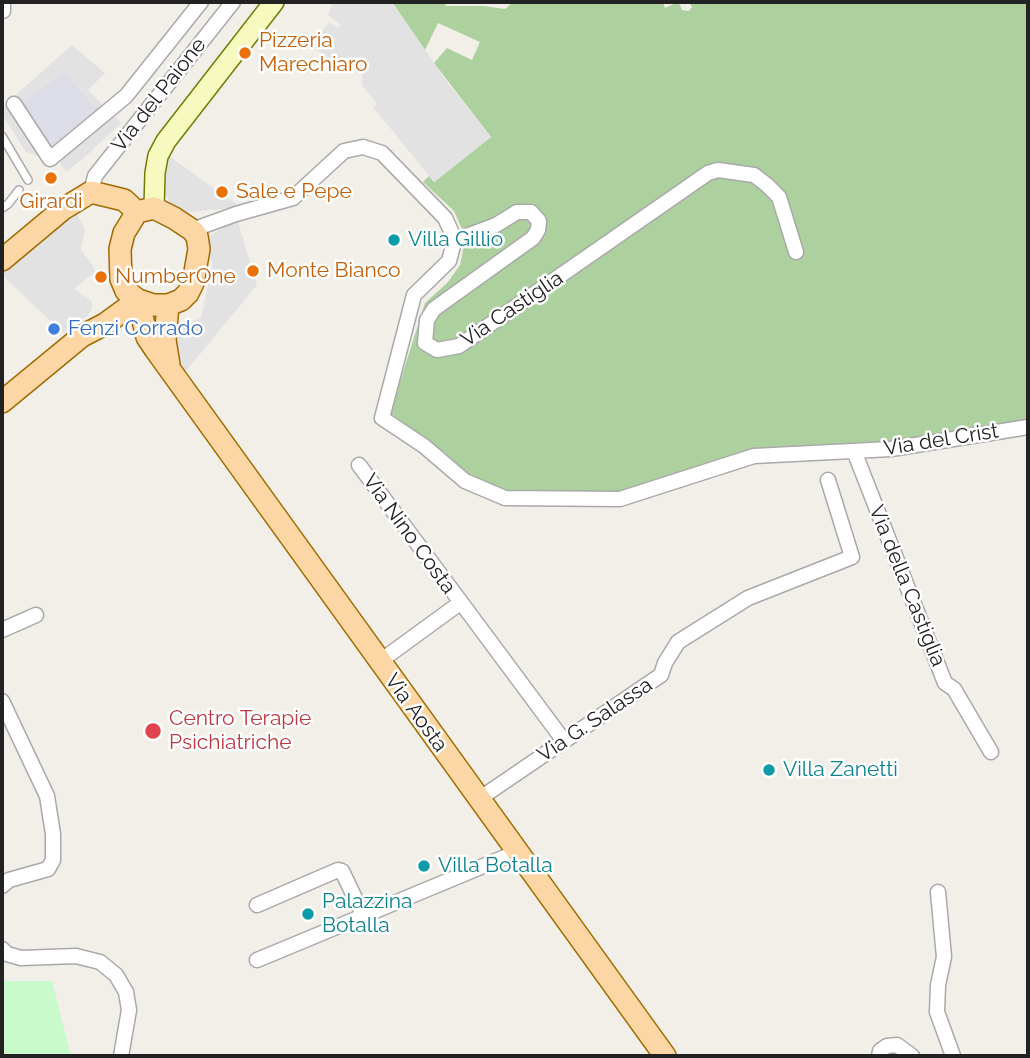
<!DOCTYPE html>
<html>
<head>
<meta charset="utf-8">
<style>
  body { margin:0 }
  #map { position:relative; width:1030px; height:1058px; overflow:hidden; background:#f2efe9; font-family:Raleway,sans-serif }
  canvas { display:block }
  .frame { position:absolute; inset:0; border:4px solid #222; pointer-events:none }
</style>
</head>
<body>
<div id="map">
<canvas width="1030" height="1058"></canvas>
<div class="frame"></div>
</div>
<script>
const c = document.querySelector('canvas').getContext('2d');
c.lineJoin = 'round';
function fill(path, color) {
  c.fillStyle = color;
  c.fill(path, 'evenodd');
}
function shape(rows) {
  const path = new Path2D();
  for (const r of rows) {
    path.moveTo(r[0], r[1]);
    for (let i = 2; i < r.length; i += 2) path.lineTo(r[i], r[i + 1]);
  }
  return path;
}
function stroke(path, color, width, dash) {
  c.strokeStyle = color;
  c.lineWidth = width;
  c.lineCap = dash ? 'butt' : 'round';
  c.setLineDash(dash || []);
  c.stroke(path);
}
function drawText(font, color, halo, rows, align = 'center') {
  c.font = font + ' Raleway,sans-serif';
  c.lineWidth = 5;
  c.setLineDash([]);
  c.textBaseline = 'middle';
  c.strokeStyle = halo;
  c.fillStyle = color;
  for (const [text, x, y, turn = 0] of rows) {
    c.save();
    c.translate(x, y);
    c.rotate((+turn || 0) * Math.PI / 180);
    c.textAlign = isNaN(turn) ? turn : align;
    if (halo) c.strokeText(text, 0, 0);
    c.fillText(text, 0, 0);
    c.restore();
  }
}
const forest = shape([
  [392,2,445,2,446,6,484,6,505,9,513,2,553,2,556,4,563,2,663,2,665,8,676,3,680,5,682,10,689,11,692,7,689,2,1028,2,1028,424,890,446,752,453,620,495,578,496,507,490,469,475,444,452,390,413,425,303,448,282,460,265,462,256,465,236,454,211,423,182,429,176,434,182,491,137,434,63,447,48,472,60,480,42,438,23,425,50]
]);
const park = shape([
  [2,981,52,981,71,1056,2,1056]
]);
const parking = shape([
  [333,2,392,2,447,82,491,137,434,182,373,107,377,104,362,85,363,55,349,74,311,46,329,22,338,28,341,25,328,15],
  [72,45,105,73,88,90,121,123,85,157,66,172,59,162,26,152,2,114,2,107],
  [169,156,240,207,182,213,170,203,164,191,162,167],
  [76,213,85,229,81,249,96,271,74,289,92,301,92,309,88,315,63,333,2,275,2,272],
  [237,219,257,285,186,371,177,364,174,335,182,325,201,318,213,262,207,257,208,237]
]);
const plaza = shape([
  [64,73,98,111,51,154,19,105]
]);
const lane = shape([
  [2,136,28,180],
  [2,208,8,204,19,190]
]);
const street = shape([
  [3,2,3,11],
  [14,104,50,159,126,96,201,2],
  [91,192,95,176,233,2],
  [192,230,236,214,293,198,344,151,363,147,382,153,445,218,451,231,453,246,449,261,414,295,382,418,424,446,465,481,505,498,620,499,754,456,891,449,1028,427],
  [453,241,496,225,517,212,531,212,539,221,538,230,533,238,434,309,427,320,425,343,437,350,459,346,708,173,718,170,754,175,767,185,779,197,796,252],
  [854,451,945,683,954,689,991,752],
  [359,465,564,741],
  [2,630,36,615],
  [379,662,460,603],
  [2,701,47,796,53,834,53,860,48,869,9,880,2,886],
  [479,799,661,675,665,663,678,642,748,598,852,557,828,480],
  [938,892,944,957,938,985,937,1012,953,1056],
  [257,905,338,870,342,871,364,917],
  [2,949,7,954,21,958,76,956,100,962,116,975,126,992,129,1010,121,1056],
  [257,960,517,852],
  [879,1056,880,1051,887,1046,897,1045,912,1056]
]);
const secondary = shape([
  [154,208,155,173,158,156,166,141,274,2]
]);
const primary = shape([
  [154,208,174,218,192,230,197,236,199,249,193,283,188,293,181,300,168,305,153,305,138,300,126,291,121,279,120,249,124,233,137,212,154,208],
  [2,260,63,209,91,192,124,200,137,212],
  [138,300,147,337,155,349,665,1056],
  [168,305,165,340,169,365],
  [2,402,82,336,105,324,138,300]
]);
const markers = [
  [245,53,7,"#e8710a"],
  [51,178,7,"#e8710a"],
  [222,192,7,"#e8710a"],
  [394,240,7,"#0f9aa8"],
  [253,271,7,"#e8710a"],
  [101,277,7,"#e8710a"],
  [54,329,7,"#3f7fe0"],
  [153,731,9,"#e0444e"],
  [769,770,7,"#0f9aa8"],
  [424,866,7,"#0f9aa8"],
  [308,914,7,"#0f9aa8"]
];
const foodNames = [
  ["Pizzeria",259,41],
  ["Marechiaro",259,65],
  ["Sale e Pepe",236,192],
  ["Girardi",51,202,"center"],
  ["Monte Bianco",267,271],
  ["NumberOne",115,277]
];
const streetNames = [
  ["Via del Paione",159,95,-52],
  ["Via Castiglia",512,309,-34],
  ["Via del Crist",941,440,-9],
  ["Via Nino Costa",409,534,54],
  ["Via della Castiglia",907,586,68],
  ["Via Aosta",416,713,54],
  ["Via G. Salassa",595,720,-34]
];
const cultureNames = [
  ["Villa Gillio",408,240],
  ["Villa Zanetti",783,770],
  ["Villa Botalla",438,866],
  ["Palazzina",322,902],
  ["Botalla",322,926]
];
const shopNames = [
  ["Fenzi Corrado",68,329]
];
const healthNames = [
  ["Centro Terapie",169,719],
  ["Psichiatriche",169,743]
];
fill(forest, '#add19e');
fill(park, '#c8facc');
fill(parking, '#e2e2e2');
fill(plaza, '#dddde8');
stroke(lane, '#a9a9a9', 10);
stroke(street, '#a9a9a9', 17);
stroke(secondary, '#707d05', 22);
stroke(primary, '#a06b00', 24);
stroke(lane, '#fff', 7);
stroke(street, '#fff', 14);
stroke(secondary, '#f7fabf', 19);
stroke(primary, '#fcd6a4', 21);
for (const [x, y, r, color] of markers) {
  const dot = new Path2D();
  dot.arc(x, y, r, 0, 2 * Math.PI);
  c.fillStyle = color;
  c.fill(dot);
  stroke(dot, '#fff', 2.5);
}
drawText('21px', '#c56008', '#fff', foodNames, 'left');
drawText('21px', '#222', '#fff', streetNames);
drawText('21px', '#0d838f', '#fff', cultureNames, 'left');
drawText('21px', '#366cbe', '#fff', shopNames, 'left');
drawText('21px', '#be3a42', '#fff', healthNames, 'left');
</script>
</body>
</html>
